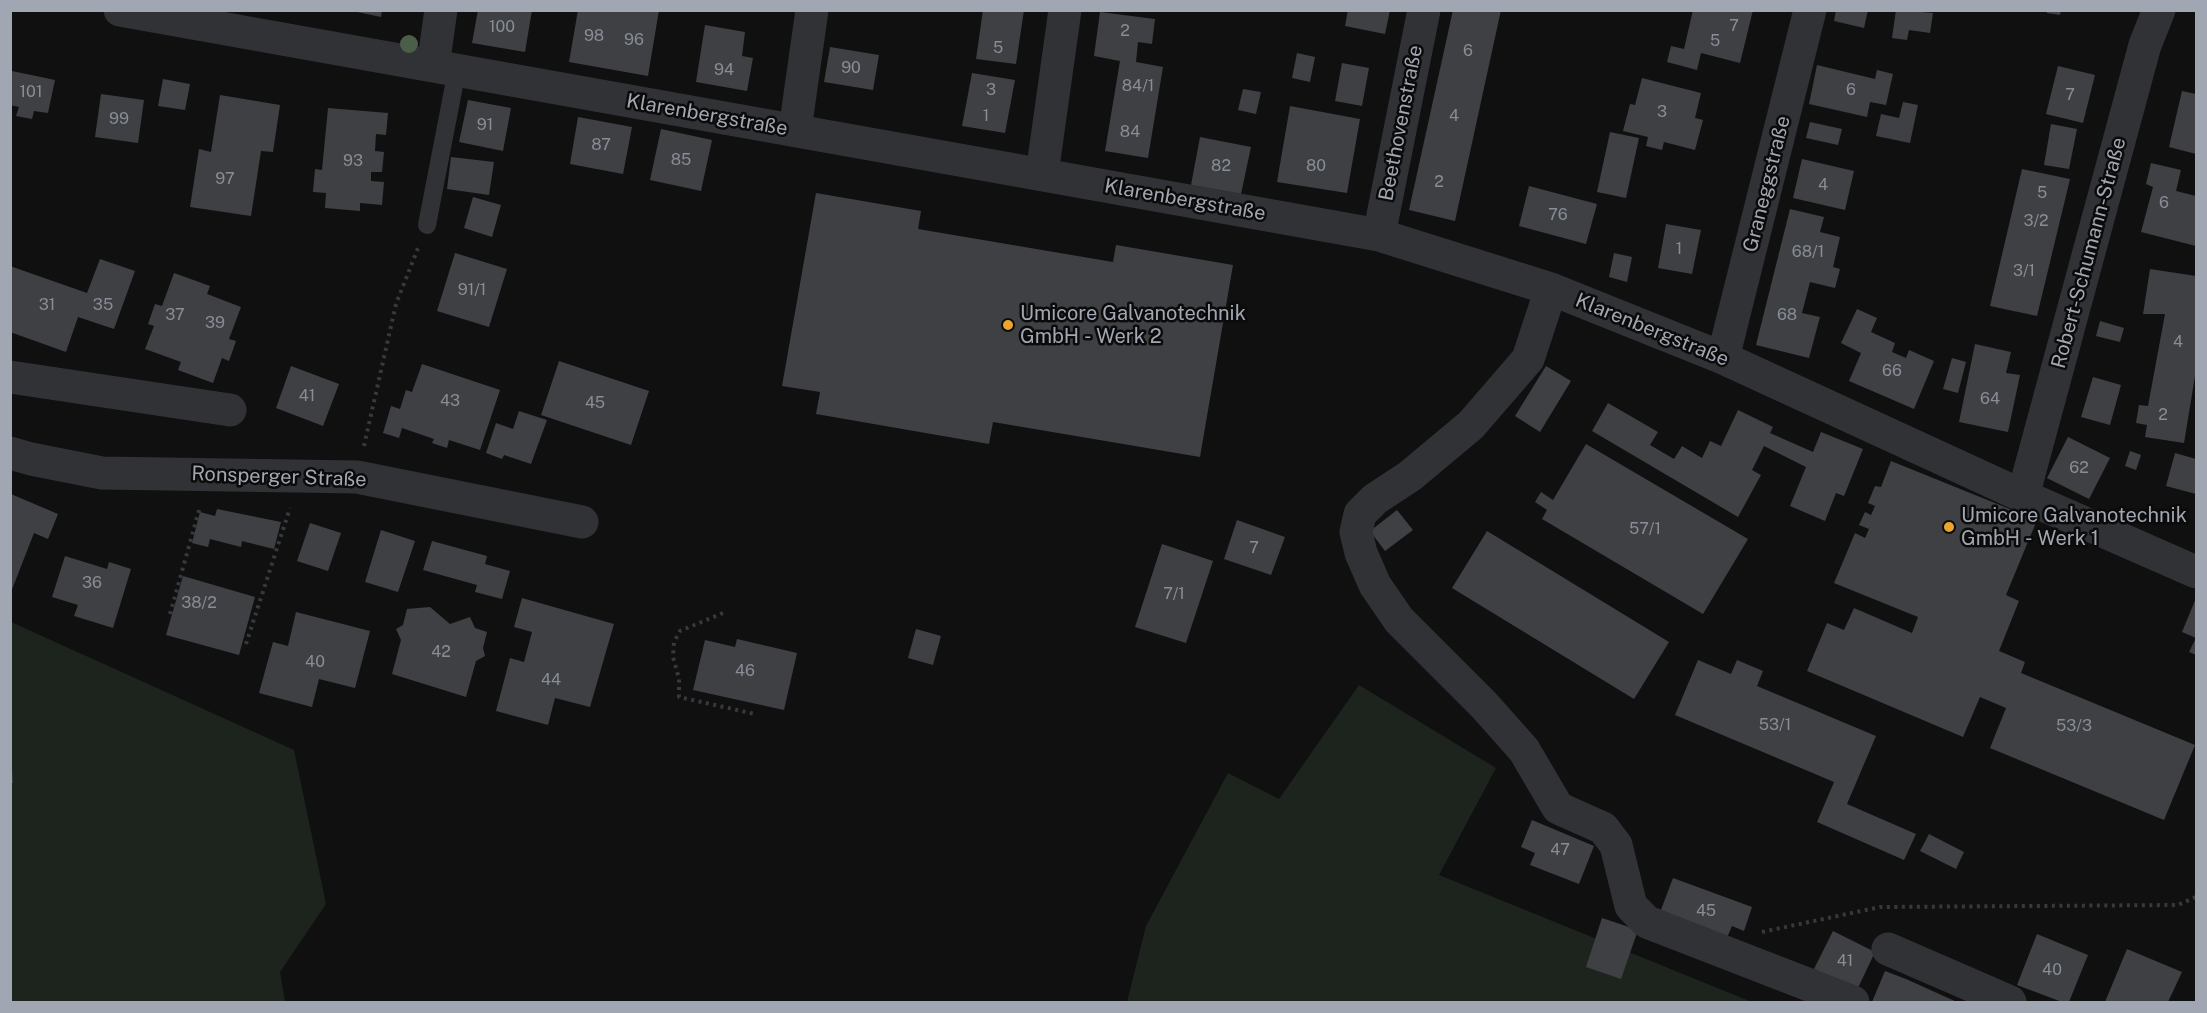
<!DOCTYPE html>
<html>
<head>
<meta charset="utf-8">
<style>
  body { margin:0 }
  #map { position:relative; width:2207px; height:1013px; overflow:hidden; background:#101011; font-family:"Public Sans",sans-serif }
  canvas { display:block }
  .frame { position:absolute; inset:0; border:12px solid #a1a7b2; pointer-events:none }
</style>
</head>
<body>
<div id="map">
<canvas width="2207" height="1013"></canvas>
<div class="frame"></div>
</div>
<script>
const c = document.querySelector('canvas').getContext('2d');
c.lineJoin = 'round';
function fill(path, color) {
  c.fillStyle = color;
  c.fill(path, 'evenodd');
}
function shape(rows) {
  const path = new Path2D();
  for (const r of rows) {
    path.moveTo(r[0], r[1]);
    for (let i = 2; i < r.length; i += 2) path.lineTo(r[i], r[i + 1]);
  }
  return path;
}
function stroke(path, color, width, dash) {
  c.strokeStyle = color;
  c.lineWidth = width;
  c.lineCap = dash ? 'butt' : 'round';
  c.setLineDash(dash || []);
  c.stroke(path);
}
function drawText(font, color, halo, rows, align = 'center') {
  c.font = font + ' "Public Sans",sans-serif';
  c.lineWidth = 5;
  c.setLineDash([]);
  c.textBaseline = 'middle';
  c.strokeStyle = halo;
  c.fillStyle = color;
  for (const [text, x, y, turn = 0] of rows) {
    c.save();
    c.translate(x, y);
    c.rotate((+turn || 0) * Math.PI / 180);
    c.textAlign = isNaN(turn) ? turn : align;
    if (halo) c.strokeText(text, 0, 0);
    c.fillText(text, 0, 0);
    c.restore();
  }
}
const green = shape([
  [11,622,294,750,326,904,280,972,285,1002,11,1002],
  [1359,685,1496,768,1439,875,1752,1002,1127,1002,1146,926,1228,773,1279,799]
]);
const building = shape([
  [348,10,382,10,381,17],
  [478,10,532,10,525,52,472,43],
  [578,10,659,10,648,76,569,62],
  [983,10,1024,10,1016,64,976,59],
  [1348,10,1390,10,1385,34,1345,26],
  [1453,10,1501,10,1455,221,1409,210],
  [1693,10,1753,10,1740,63,1701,53,1697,70,1667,62,1671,46,1684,49],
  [1836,10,1868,10,1864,28,1834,21],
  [1896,10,1933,13,1930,33,1909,30,1907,40,1892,38],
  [2047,10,2061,10,2060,15,2047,13],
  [1100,12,1155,19,1152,44,1138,42,1136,62,1163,67,1148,158,1105,151,1120,61,1094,56],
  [705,25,745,32,742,56,753,58,747,91,696,82],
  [830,47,879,55,873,90,824,82],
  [1297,53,1315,57,1310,82,1292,78],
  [1342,63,1369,68,1362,106,1335,101],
  [1817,65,1875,79,1877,70,1893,74,1886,105,1870,102,1867,117,1809,104],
  [2058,66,2095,75,2083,123,2046,114],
  [12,71,55,80,48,113,34,111,32,119,16,116,19,107,10,105],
  [972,73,1015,80,1005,133,962,126],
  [1642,78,1701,93,1695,118,1703,120,1695,150,1664,142,1662,150,1646,146,1648,137,1623,131,1630,104,1635,105],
  [163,79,190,84,185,110,158,106],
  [1243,89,1261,92,1256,114,1238,110],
  [2182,91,2196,94,2196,154,2169,147],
  [101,94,144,100,138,143,95,137],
  [220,95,280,105,273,152,261,151,251,216,190,207,199,149,211,152],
  [468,100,511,108,503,151,459,142],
  [1903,102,1918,105,1910,143,1876,136,1881,114,1899,118],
  [1290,106,1360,119,1347,193,1277,182],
  [328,108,388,113,386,135,376,134,375,151,384,152,382,172,371,172,371,181,384,182,382,205,360,203,360,211,325,208,326,193,313,192,315,169,322,170],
  [578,117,632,127,623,174,570,164],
  [1810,122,1842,129,1838,145,1806,138],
  [2051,124,2077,129,2069,169,2044,165],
  [661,129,712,140,701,191,650,180],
  [1610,132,1639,138,1626,198,1597,192],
  [1200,137,1251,147,1241,194,1191,185],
  [451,157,494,162,489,195,447,189],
  [1802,159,1854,171,1845,210,1793,198],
  [2151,163,2181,170,2176,191,2196,196,2196,246,2141,232,2153,187,2146,184],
  [2022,169,2070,179,2037,316,1990,306],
  [1529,186,1597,204,1586,244,1519,226],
  [816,193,921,211,918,229,1113,262,1116,245,1233,265,1200,457,993,422,989,444,816,414,820,392,782,386],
  [473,197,501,205,492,237,464,228],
  [1790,209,1824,217,1820,232,1840,237,1833,267,1840,269,1835,288,1810,282,1802,313,1820,317,1809,358,1756,345],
  [1666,224,1701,230,1692,274,1658,268],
  [455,253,507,269,489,327,437,311],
  [1614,253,1632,257,1627,282,1609,277],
  [100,259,135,271,114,329,78,317,66,352,10,332,10,266,87,293],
  [2150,269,2196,276,2196,370,2184,443,2145,437,2147,425,2136,423,2139,405,2148,406,2165,314,2143,314],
  [174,273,210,286,207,294,241,307,229,339,236,341,229,361,222,358,213,383,178,370,181,362,145,349,154,326,148,324,155,304,162,306],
  [1857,309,1877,318,1871,332,1895,343,1892,352,1906,358,1909,350,1934,361,1914,409,1849,381,1861,353,1841,343],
  [2100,321,2124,328,2120,342,2096,336],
  [1975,344,2011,352,2006,373,2020,375,2008,432,1959,422],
  [1952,358,1966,362,1958,393,1943,389],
  [559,361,649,391,631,445,541,415],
  [422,364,500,390,480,450,449,440,447,448,432,443,434,439,402,428,399,438,383,433,391,406,400,409,406,390,412,392],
  [291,366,339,384,323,426,276,408],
  [1546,366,1571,381,1540,432,1515,416],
  [2093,377,2121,385,2110,425,2081,417],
  [1608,403,1658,432,1650,445,1674,459,1682,446,1702,458,1710,441,1721,446,1738,410,1773,427,1770,433,1813,452,1821,432,1863,449,1844,496,1836,493,1825,521,1790,506,1806,467,1764,446,1752,470,1761,475,1738,517,1592,431],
  [519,411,547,420,531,464,504,455,502,459,486,453,496,423,513,429],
  [2068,437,2110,458,2089,499,2047,478],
  [1586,444,1748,539,1703,614,1542,519,1547,510,1535,502,1541,492,1553,500],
  [2130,451,2141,455,2136,470,2125,466],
  [2175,453,2196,459,2196,494,2166,486],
  [1891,461,2037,520,2006,595,2019,601,1999,651,2025,662,2021,673,2195,745,2164,820,1990,748,2006,708,1980,697,1963,737,1807,671,1827,623,1844,630,1854,608,1912,633,1918,617,1834,583,1855,533,1865,538,1869,529,1859,525,1865,512,1871,515,1875,506,1868,503,1875,486,1881,487],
  [11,494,58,514,48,539,34,533,11,592],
  [217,509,281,522,274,549,242,541,241,547,210,539,208,547,192,543,200,512,215,516],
  [1397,510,1413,530,1385,551,1370,531],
  [1237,520,1285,537,1271,575,1224,559],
  [310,523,341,533,328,571,297,561],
  [381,530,415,541,398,592,365,582],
  [1487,531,1669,642,1634,699,1452,588],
  [432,541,487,556,485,564,510,571,502,599,475,592,477,585,423,570],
  [1162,544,1213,561,1186,643,1135,627],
  [65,556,107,569,109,562,131,569,113,628,74,616,78,605,52,597],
  [183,576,255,597,239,655,166,635],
  [522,598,614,624,590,707,555,698,548,725,496,711,510,658,524,662,532,632,514,627],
  [2196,598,2196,655,2189,652,2196,638,2182,632],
  [430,607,450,624,470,617,475,628,487,632,483,648,485,656,476,661,466,697,392,674,401,640,396,629,403,625,407,609],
  [296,612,370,631,355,688,319,679,312,707,259,693,273,642,288,646],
  [916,629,941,636,933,665,908,658],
  [737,639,797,653,784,710,693,690,705,640,735,647],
  [1698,660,1731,674,1737,660,1763,671,1757,686,1876,736,1847,804,1916,834,1904,860,1817,822,1834,782,1675,715],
  [10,768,12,768,13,783,10,783],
  [1532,820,1594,846,1579,884,1530,865,1535,853,1521,847],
  [1929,834,1964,852,1956,869,1920,851],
  [1673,878,1752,907,1744,931,1732,926,1726,940,1659,915],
  [1602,918,1638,930,1621,979,1586,967],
  [1833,931,1875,952,1857,990,1814,969],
  [2037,934,2088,955,2069,1002,2062,1002,2017,985],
  [2127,949,2182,972,2168,1002,2105,1002],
  [1885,971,1906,979,1957,1002,1872,1002]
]);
const path = shape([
  [364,446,396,304,418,248],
  [723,613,680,631,674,642,673,657,679,679,679,697,755,714],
  [170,614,200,507],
  [246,644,290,508],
  [1762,932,1880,907,2178,905,2196,897]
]);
const lane = shape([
  [427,225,457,70]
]);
const street = shape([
  [120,10,1379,235,1551,289,1723,358,2023,496,2196,572],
  [433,66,441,10],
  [795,130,812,10],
  [1042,174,1065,10],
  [1379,235,1424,10],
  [1551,289,1528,359,1471,425,1410,476,1375,499,1360,514,1356,532,1361,553,1375,585,1399,620,1484,705,1524,750,1558,808,1603,828,1616,845,1631,906,1647,922,1853,1002],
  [1723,358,1810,10],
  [10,377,230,410],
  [10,453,31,459,102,473,357,477,582,522],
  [2023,496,2145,45,2159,10],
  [1888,949,2010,1002]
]);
const trees = [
  [409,44]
];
const markers = [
  [1008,325,6,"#eca42d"],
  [1949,527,6,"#eca42d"]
];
const numberNames = [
  ["7",1734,26],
  ["100",502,27],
  ["2",1125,31],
  ["98",594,36],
  ["96",634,40],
  ["5",1715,41],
  ["5",998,48],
  ["6",1468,51],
  ["90",851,68],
  ["94",724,70],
  ["84/1",1138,86],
  ["3",991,90],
  ["6",1851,90],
  ["101",31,92],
  ["7",2070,95],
  ["3",1662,112],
  ["1",986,116],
  ["4",1454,116],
  ["99",119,119],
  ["91",485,125],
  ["84",1130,132],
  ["87",601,145],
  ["85",681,160],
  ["93",353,161],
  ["82",1221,166],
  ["80",1316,166],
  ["97",225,179],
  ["2",1439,182],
  ["4",1823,185],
  ["5",2042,193],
  ["6",2164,203],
  ["76",1558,215],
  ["3/2",2036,221],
  ["1",1679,249],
  ["68/1",1808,252],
  ["3/1",2024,271],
  ["91/1",472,290],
  ["31",47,305],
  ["35",103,305],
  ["37",175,315],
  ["68",1787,315],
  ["39",215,323],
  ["4",2178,342],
  ["66",1892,371],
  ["41",307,396],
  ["64",1990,399],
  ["43",450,401],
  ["45",595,403],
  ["2",2163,415],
  ["62",2079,468],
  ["57/1",1645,529],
  ["7",1254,548],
  ["36",92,583],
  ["7/1",1174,594],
  ["38/2",199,603],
  ["42",441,652],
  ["40",315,662],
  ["46",745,671],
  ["44",551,680],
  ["53/1",1775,725],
  ["53/3",2074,726],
  ["47",1560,850],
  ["45",1706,911],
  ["41",1845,961],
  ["40",2052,970]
];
const streetNames = [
  ["Klarenbergstraße",707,115,10],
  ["Beethovenstraße",1401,123,-79],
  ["Graneggstraße",1767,184,-76],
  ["Klarenbergstraße",1185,200,10],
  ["Robert-Schumann-Straße",2089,253,-75],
  ["Klarenbergstraße",1652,330,22],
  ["Ronsperger Straße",279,477,2]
];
const poiNames = [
  ["Umicore Galvanotechnik",1020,314],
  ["GmbH - Werk 2",1020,337],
  ["Umicore Galvanotechnik",1961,516],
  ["GmbH - Werk 1",1961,539]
];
fill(green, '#1c241d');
fill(building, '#3f4044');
stroke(path, '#37393d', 4, [3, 4.5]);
stroke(lane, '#313236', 18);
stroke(street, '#313236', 33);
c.fillStyle = '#4a5e4a';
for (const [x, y] of trees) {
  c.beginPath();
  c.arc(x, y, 9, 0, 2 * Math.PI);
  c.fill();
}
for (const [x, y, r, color] of markers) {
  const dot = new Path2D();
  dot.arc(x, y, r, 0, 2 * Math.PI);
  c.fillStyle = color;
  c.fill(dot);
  stroke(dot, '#0b0b0c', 2);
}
drawText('16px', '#888d96', null, numberNames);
drawText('20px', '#a1a7b2', '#0b0b0c', streetNames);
drawText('20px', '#a1a7b2', '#0b0b0c', poiNames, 'left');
</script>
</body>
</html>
